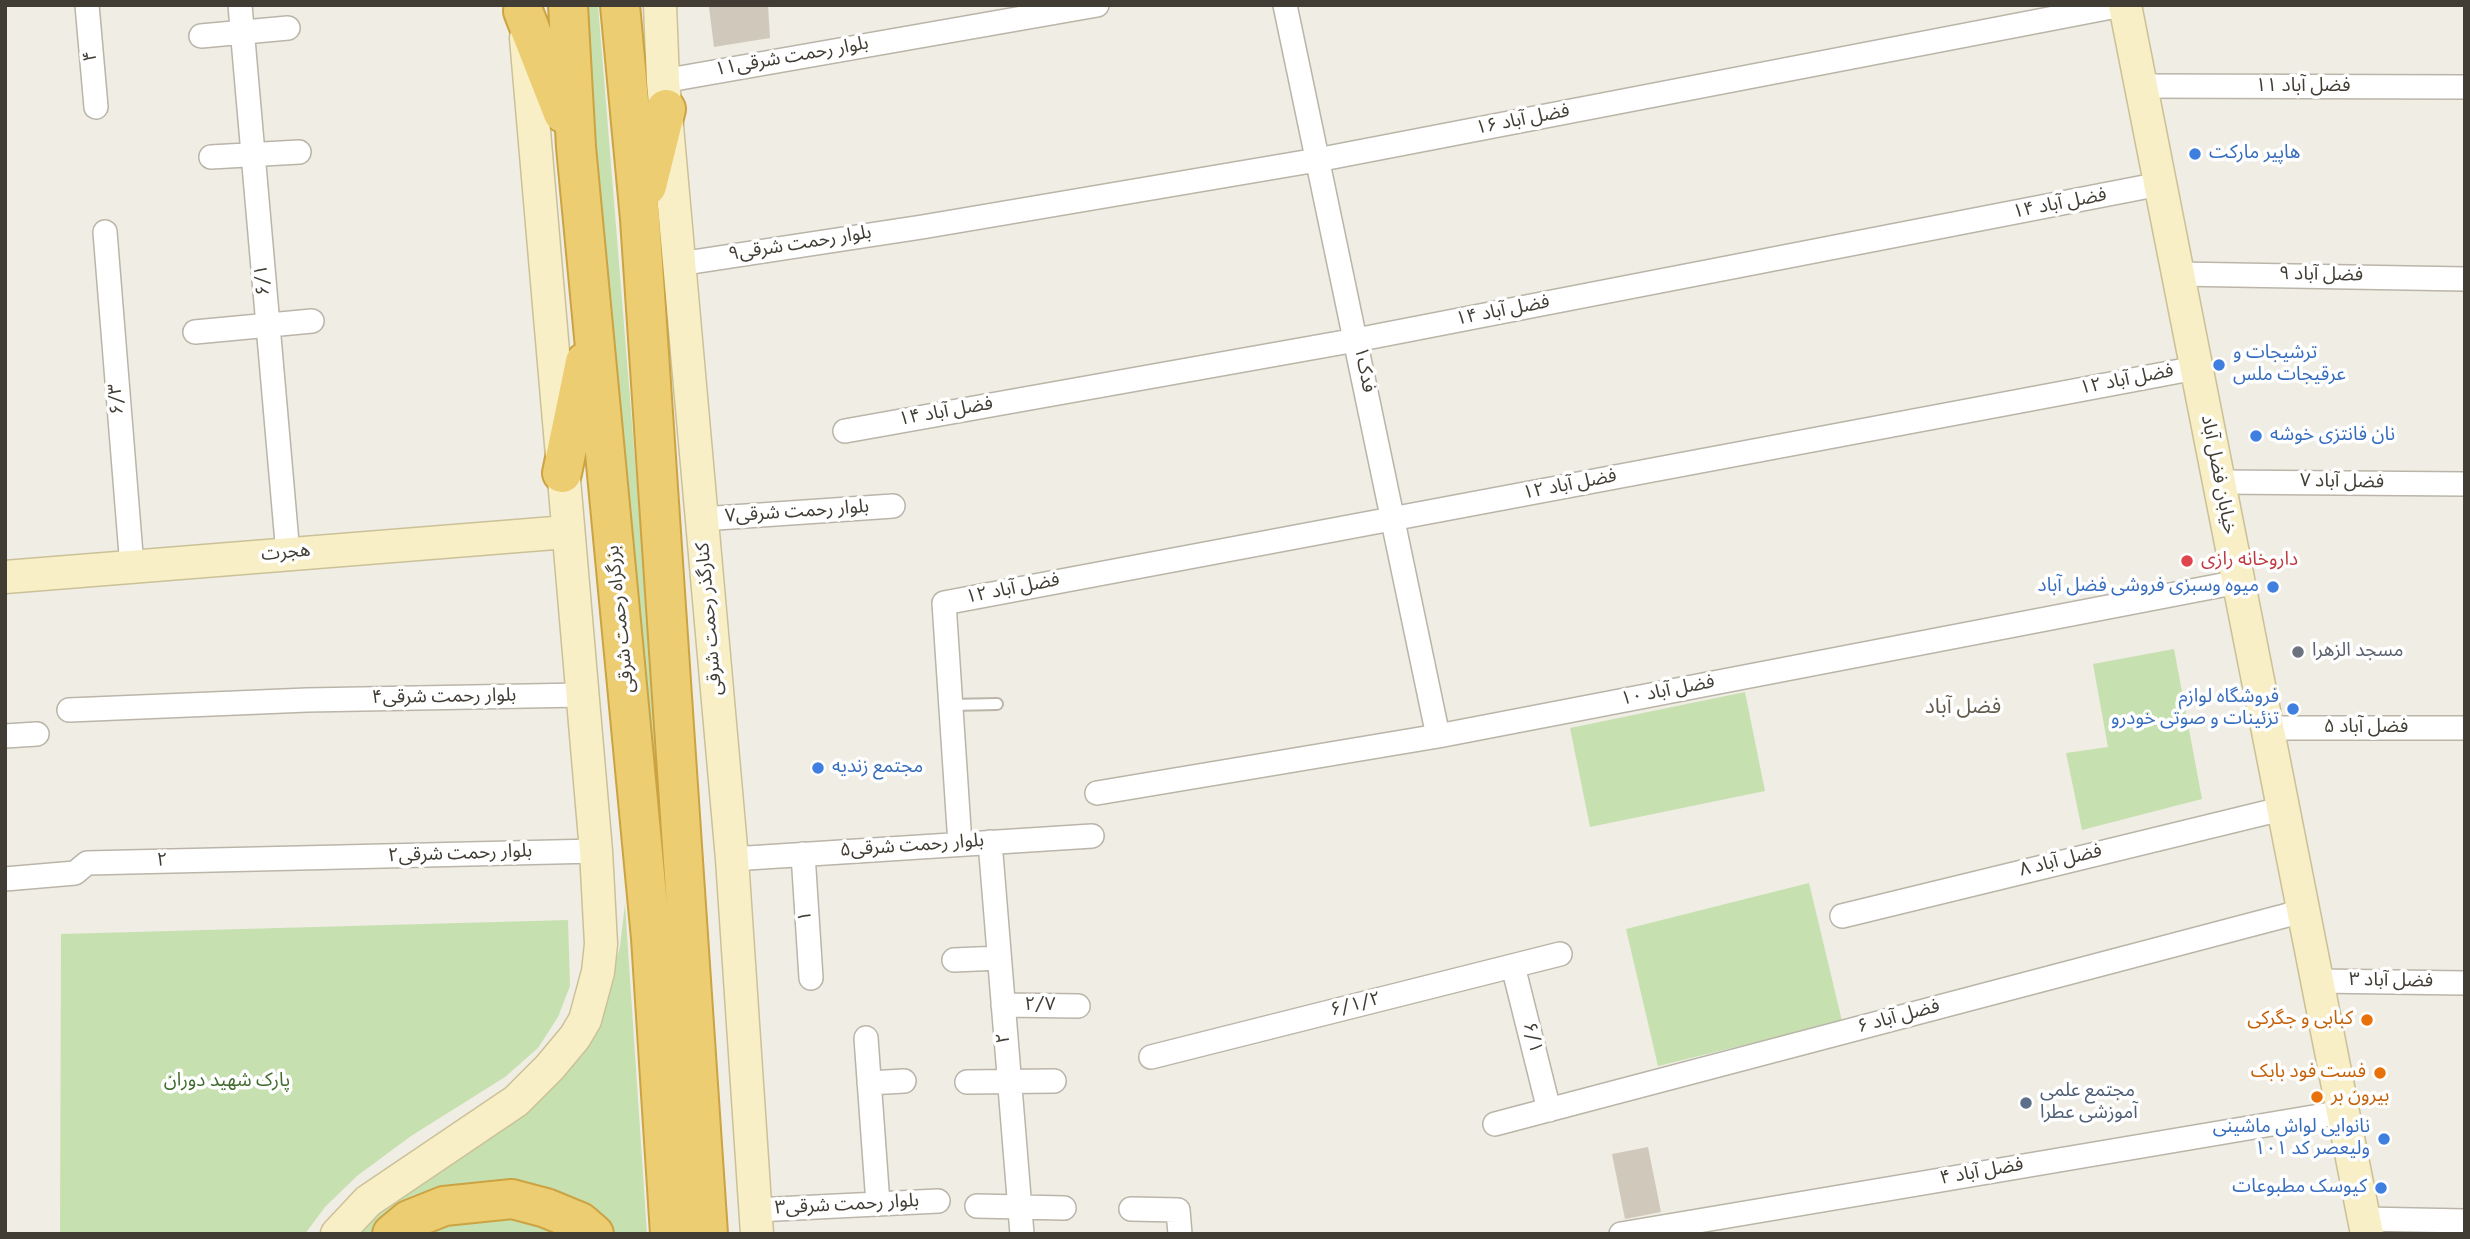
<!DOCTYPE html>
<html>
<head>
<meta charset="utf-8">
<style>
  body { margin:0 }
  #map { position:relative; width:2470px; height:1239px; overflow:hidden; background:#f0ede4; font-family:Overpass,sans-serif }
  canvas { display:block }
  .frame { position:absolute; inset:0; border:7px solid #413d34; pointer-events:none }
</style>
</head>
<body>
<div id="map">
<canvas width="2470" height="1239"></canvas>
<div class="frame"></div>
</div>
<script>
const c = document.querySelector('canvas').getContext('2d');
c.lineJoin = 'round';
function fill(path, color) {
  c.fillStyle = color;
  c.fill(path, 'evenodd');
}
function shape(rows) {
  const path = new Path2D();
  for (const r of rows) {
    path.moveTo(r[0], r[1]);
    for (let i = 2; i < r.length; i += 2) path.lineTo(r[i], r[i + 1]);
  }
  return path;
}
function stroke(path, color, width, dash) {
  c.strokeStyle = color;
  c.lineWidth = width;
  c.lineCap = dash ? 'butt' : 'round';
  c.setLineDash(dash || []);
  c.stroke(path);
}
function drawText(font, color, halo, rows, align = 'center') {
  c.font = font + ' Overpass,"Noto Sans Arabic",sans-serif';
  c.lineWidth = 7;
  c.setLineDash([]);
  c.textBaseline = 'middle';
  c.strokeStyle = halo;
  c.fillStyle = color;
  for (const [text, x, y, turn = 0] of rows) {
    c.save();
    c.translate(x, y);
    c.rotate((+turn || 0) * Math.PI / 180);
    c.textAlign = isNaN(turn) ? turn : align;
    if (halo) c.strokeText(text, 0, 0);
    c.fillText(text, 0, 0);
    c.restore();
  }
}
const green = shape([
  [583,5,598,5,698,1234,616,447],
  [2174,649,2202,799,2082,830,2066,753,2108,747,2093,664],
  [1745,692,1765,791,1590,827,1570,728],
  [1809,883,1842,1021,1658,1066,1626,929],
  [625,904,647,1234,614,1234,565,1202,374,1234,354,1234,605,1003,620,946],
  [568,920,570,986,558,1017,538,1048,505,1077,411,1136,357,1176,325,1207,305,1234,60,1234,61,934],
  [507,1213,571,1234,417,1234,432,1226]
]);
const building = shape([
  [768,5,770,38,714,47,709,7],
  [1648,1147,1661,1212,1625,1219,1612,1154]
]);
const lane = shape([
  [951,705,997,704]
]);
const street = shape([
  [87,5,96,107],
  [240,5,288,554],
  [1285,5,1438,736],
  [201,36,288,28],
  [663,81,1097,5],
  [2141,86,2465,87],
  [211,157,299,152],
  [105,232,132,567],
  [679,264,922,227,1317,160,2122,5],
  [2178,274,2465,279],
  [195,332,312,321],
  [845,431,1356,340,2160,184],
  [2218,482,2465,484],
  [702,519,893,506],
  [69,710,307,700,582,695],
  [2267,728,2465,728],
  [5,736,37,734],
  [1097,793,1438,736,2238,582],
  [990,842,1022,1234],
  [960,844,944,603,2196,368],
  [803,854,811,978],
  [732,859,1092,836],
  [5,879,75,873,87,863,596,851],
  [1842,916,2281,809],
  [954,960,999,958],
  [1513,966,1549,1110],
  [2317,981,2465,983],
  [1003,1005,1078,1006],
  [866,1038,878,1204],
  [1151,1057,1560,954],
  [967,1082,1054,1081],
  [869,1083,904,1081],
  [1495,1124,2303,911],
  [977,1206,1064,1208],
  [1131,1209,1178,1210,1180,1234],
  [756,1210,938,1201],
  [2364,1219,2465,1221],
  [1621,1234,2343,1112]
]);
const secondary = shape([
  [660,5,663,81,732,859,757,1234],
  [2125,5,2367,1234],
  [5,577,567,532],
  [337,1234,368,1201,516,1101,550,1067,575,1037,585,1020,598,972,601,944,596,851,526,38]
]);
const highway = shape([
  [568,5,576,147,651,938,670,1234],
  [620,5,640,219,708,1234],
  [523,11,563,113],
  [647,186,666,109],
  [562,473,585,362],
  [392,1234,409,1220,444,1206,512,1199,546,1208,580,1222,594,1234]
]);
const markers = [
  [2195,154,7,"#3f7fe0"],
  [2219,365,7,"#3f7fe0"],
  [2256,436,7,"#3f7fe0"],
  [2187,561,7,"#e0444e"],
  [2273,587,7,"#3f7fe0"],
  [2298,652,7,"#6b7280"],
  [2293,709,7,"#3f7fe0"],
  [818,768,7,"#3f7fe0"],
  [2367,1020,7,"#e8710a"],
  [2380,1073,7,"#e8710a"],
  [2317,1097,7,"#e8710a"],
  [2026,1103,7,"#5c6f8a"],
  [2384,1139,7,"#3f7fe0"],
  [2381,1188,7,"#3f7fe0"]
];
const streetNames = [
  ["۴",92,56,-95],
  ["بلوار رحمت شرقی۱۱",792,58,-10],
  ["فضل آباد ۱۱",2303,87],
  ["فضل آباد ۱۶",1523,121,-11],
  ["فضل آباد ۱۴",2060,205,-11],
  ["بلوار رحمت شرقی۹",800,245,-9],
  ["فضل آباد ۹",2321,276,1],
  ["۶/۱",264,280,-95],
  ["فضل آباد ۱۴",1503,312,-11],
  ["فدک۱",1363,370,79],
  ["فضل آباد ۱۲",2127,381,-11],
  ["۶/۳",118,399,-95],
  ["فضل آباد ۱۴",946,413,-10],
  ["خیابان فضل آباد",2217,475,79],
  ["فضل آباد ۷",2342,483,1],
  ["فضل آباد ۱۲",1570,486,-11],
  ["بلوار رحمت شرقی۷",797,513,-4],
  ["هجرت",286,554,-5],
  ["فضل آباد ۱۲",1013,590,-11],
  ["بزرگراه رحمت شرقی",622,619,-96],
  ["کنارگذر رحمت شرقی",711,619,-95],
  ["فضل آباد ۱۰",1668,692,-11],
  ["بلوار رحمت شرقی۴",444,698,-1],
  ["فضل آباد ۵",2366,728],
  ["۵بلوار رحمت شرقی",912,847,-4],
  ["بلوار رحمت شرقی۲",460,855,-2],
  ["۲",162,862,-1],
  ["فضل آباد ۸",2061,862,-14],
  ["۱",807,916,-94],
  ["فضل آباد ۳",2391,982,1],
  ["۲/۷",1040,1006],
  ["۶/۱/۲",1356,1006,-14],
  ["فضل آباد ۶",1899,1018,-15],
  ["۲",1005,1038,-95],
  ["۶/۱",1531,1038,76],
  ["فضل آباد ۴",1982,1173,-10],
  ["بلوار رحمت شرقی۳",847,1206,-3]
];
const shopNames = [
  ["هاپیر مارکت",2209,154],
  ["ترشیجات و",2233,354],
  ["عرقیجات ملس",2233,376],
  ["نان فانتزی خوشه",2270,436],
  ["میوه وسبزی فروشی فضل آباد",2259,587,"right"],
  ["فروشگاه لوازم",2279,698,"right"],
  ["تزئینات و صوتی خودرو",2279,720,"right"],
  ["مجتمع زندیه",832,768],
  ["نانوایی لواش ماشینی",2370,1128,"right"],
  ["ولیعصر کد ۱۰۱",2370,1150,"right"],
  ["کیوسک مطبوعات",2367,1188,"right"]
];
const healthNames = [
  ["داروخانه رازی",2201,561]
];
const worshipNames = [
  ["مسجد الزهرا",2312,652]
];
const foodNames = [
  ["کبابی و جگرکی",2353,1020],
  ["فست فود بابک",2366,1073],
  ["بیرون بر",2331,1097,"left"]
];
const parkNames = [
  ["پارک شهید دوران",227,1082]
];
const serviceNames = [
  ["مجتمع علمی",2040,1092],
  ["آموزشی عطرا",2040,1114]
];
const neighbourhoodNames = [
  ["فضل آباد",1963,709]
];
fill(green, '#c7e0b0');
fill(building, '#d0c9bb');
stroke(lane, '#bab5a8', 14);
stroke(street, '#bab5a8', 26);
stroke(secondary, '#cbc198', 35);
stroke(highway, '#cba343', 42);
stroke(lane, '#fff', 10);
stroke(street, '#fff', 23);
stroke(secondary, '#f8efc6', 32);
stroke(highway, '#edcd71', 38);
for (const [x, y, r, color] of markers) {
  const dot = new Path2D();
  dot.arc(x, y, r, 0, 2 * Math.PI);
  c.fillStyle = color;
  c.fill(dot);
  stroke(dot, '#fff', 2.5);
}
drawText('19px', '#413d34', '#fff', streetNames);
drawText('19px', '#366cbe', '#fff', shopNames, 'left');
drawText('19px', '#be3a42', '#fff', healthNames, 'left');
drawText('19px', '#5b616d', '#fff', worshipNames, 'left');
drawText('19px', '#c56008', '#fff', foodNames, 'right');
drawText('19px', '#416b2f', '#fff', parkNames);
drawText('19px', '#4e5e75', '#fff', serviceNames, 'left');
drawText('21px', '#625b4d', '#fff', neighbourhoodNames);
</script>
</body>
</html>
